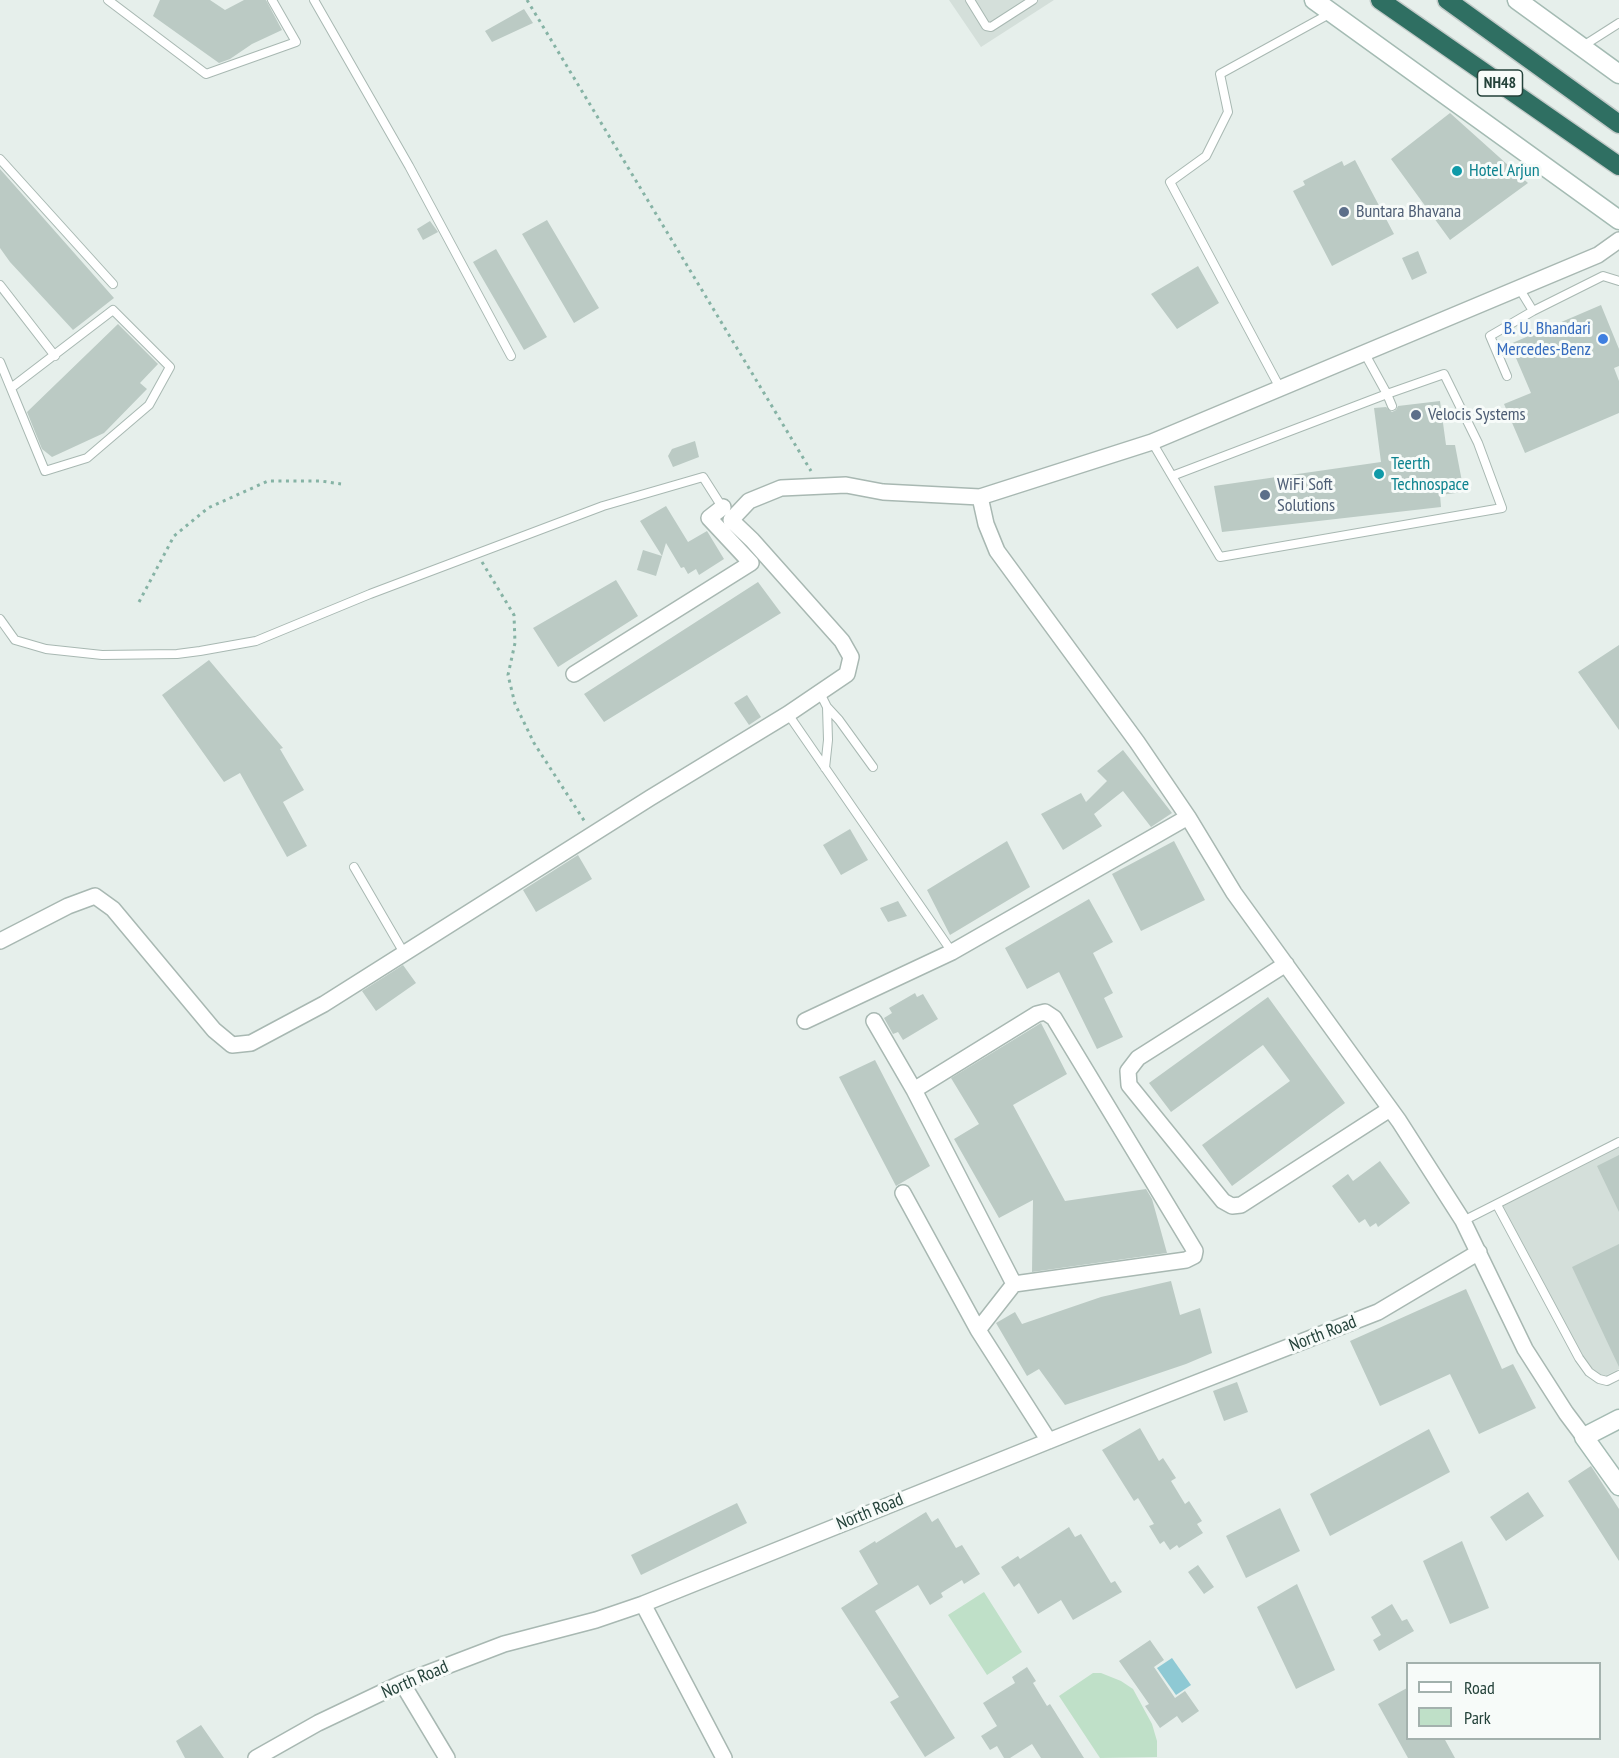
<!DOCTYPE html>
<html>
<head>
<meta charset="utf-8">
<style>
  body { margin:0 }
  #map { position:relative; width:1619px; height:1758px; overflow:hidden; background:#e6efeb; font-family:"PT Sans Narrow",sans-serif }
  canvas { display:block }
  .legend { position:absolute; left:1406px; top:1662px; width:195px; height:78px; box-sizing:border-box; background:#f7fbf9; border:2px solid #a3b1ad; margin:0; padding:8px 10px; list-style:none; font-size:18px; color:#24423a }
  .legend li { display:flex; align-items:center; gap:12px; height:30px }
  .legend b { width:30px; border:2px solid #a3b1ad }
</style>
</head>
<body>
<div id="map">
<canvas width="1619" height="1758"></canvas>
<ul class="legend">
<li><b style="height:8px;background:#fff"></b>Road</li>
<li><b style="height:16px;background:#bfe0c8"></b>Park</li>
</ul>
</div>
<script>
const c = document.querySelector('canvas').getContext('2d');
c.lineJoin = 'round';
function fill(path, color) {
  c.fillStyle = color;
  c.fill(path, 'evenodd');
}
function shape(rows) {
  const path = new Path2D();
  for (const r of rows) {
    path.moveTo(r[0], r[1]);
    for (let i = 2; i < r.length; i += 2) path.lineTo(r[i], r[i + 1]);
  }
  return path;
}
function stroke(path, color, width, dash) {
  c.strokeStyle = color;
  c.lineWidth = width;
  c.lineCap = dash ? 'butt' : 'round';
  c.setLineDash(dash || []);
  c.stroke(path);
}
function drawText(font, color, halo, rows, align = 'center') {
  c.font = font + ' "PT Sans Narrow",sans-serif';
  c.lineWidth = 6;
  c.setLineDash([]);
  c.textBaseline = 'middle';
  c.strokeStyle = halo;
  c.fillStyle = color;
  for (const [text, x, y, turn = 0] of rows) {
    c.save();
    c.translate(x, y);
    c.rotate((+turn || 0) * Math.PI / 180);
    c.textAlign = isNaN(turn) ? turn : align;
    if (halo) c.strokeText(text, 0, 0);
    c.fillText(text, 0, 0);
    c.restore();
  }
}
const built = shape([
  [949,0,1054,0,981,47],
  [1619,1142,1619,1369,1599,1379,1579,1358,1497,1205]
]);
const green = shape([
  [984,1592,1022,1652,987,1675,948,1615],
  [1093,1673,1101,1673,1121,1681,1133,1689,1152,1724,1157,1741,1157,1757,1100,1758,1059,1696]
]);
const water = shape([
  [1172,1658,1191,1685,1176,1695,1157,1668]
]);
const building = shape([
  [160,0,210,0,225,10,244,0,266,0,282,30,252,44,230,59,219,63,153,16],
  [524,9,533,23,492,42,485,31],
  [1450,113,1528,183,1450,240,1391,159],
  [1355,160,1394,234,1332,266,1293,191,1305,185,1303,181,1342,161,1344,166],
  [0,169,114,298,73,330,10,262,0,248],
  [547,220,599,308,574,323,522,234],
  [430,221,438,232,423,240,417,229],
  [496,249,547,337,524,350,473,262],
  [1418,251,1427,273,1412,280,1402,258],
  [1198,266,1219,303,1177,329,1151,294],
  [1601,305,1619,349,1619,366,1614,368,1619,381,1619,413,1525,453,1504,404,1531,393,1510,344],
  [118,324,158,364,140,383,147,389,104,433,52,457,42,449,27,412],
  [1440,401,1446,445,1455,445,1464,492,1440,495,1441,507,1222,532,1214,486,1381,462,1374,408,1386,407,1392,412,1396,410,1398,406],
  [695,441,699,457,673,467,668,456,672,449],
  [666,506,688,542,707,531,724,559,699,575,696,569,688,574,684,567,681,568,666,543,656,576,637,570,643,550,662,556,640,521],
  [616,580,638,616,558,667,533,628],
  [758,582,781,613,604,722,584,694],
  [1619,645,1619,730,1578,672],
  [209,660,283,748,280,749,304,790,283,802,307,846,287,857,240,773,224,782,162,695],
  [747,695,761,717,749,725,734,703],
  [1123,750,1172,813,1151,827,1123,791,1094,814,1102,826,1063,850,1041,814,1081,793,1086,802,1107,781,1097,771],
  [850,829,868,860,841,875,823,845],
  [1007,841,1030,887,950,935,927,890],
  [1174,841,1205,900,1141,931,1112,874],
  [578,855,592,879,536,912,523,890],
  [1089,899,1113,942,1093,953,1113,993,1104,998,1123,1037,1097,1049,1059,972,1027,989,1005,948],
  [898,901,907,916,888,922,880,908],
  [403,965,416,983,376,1011,362,991],
  [915,993,917,997,923,994,938,1019,903,1040,898,1032,893,1034,884,1018,892,1013,889,1008],
  [1268,997,1345,1103,1232,1186,1202,1145,1290,1081,1263,1045,1171,1112,1149,1083],
  [1041,1023,1067,1074,1013,1105,1065,1201,1146,1189,1152,1199,1167,1253,1032,1272,1033,1200,999,1218,954,1139,979,1124,951,1078],
  [875,1060,930,1166,896,1186,839,1077],
  [1619,1155,1619,1212,1597,1166],
  [1380,1161,1410,1203,1378,1227,1376,1223,1370,1227,1365,1219,1359,1223,1332,1186,1348,1174,1353,1181],
  [1619,1244,1619,1367,1572,1267],
  [1171,1281,1180,1315,1200,1308,1212,1353,1186,1364,1065,1405,1039,1369,1027,1376,996,1323,1015,1312,1022,1324,1101,1297],
  [1466,1289,1502,1369,1513,1364,1536,1408,1479,1434,1450,1374,1380,1406,1350,1341],
  [1237,1382,1248,1412,1224,1421,1213,1391],
  [1140,1428,1159,1461,1163,1458,1176,1478,1171,1481,1185,1504,1189,1501,1202,1521,1197,1524,1203,1533,1179,1548,1177,1545,1170,1550,1164,1541,1160,1544,1149,1526,1154,1524,1138,1498,1134,1501,1102,1450],
  [1429,1429,1450,1472,1330,1536,1310,1494],
  [1591,1466,1619,1509,1619,1561,1568,1481],
  [1528,1492,1544,1516,1506,1541,1490,1517],
  [737,1503,747,1523,641,1575,631,1555],
  [1280,1508,1300,1551,1246,1578,1226,1536],
  [926,1512,932,1522,938,1518,956,1548,962,1545,980,1574,964,1584,962,1580,941,1593,943,1597,930,1605,918,1585,875,1611,955,1738,925,1757,890,1702,899,1697,841,1608,878,1584,859,1551,875,1541,876,1543],
  [1069,1527,1075,1537,1081,1534,1111,1583,1115,1581,1122,1592,1073,1620,1061,1600,1038,1614,1019,1583,1014,1587,1001,1567,1018,1556,1020,1559],
  [1462,1541,1489,1608,1450,1624,1423,1561],
  [1198,1565,1214,1587,1204,1594,1188,1572],
  [1297,1584,1335,1670,1296,1689,1257,1607],
  [1392,1604,1402,1621,1407,1619,1414,1631,1379,1651,1373,1640,1381,1635,1371,1617],
  [1150,1640,1164,1660,1154,1667,1175,1698,1185,1691,1199,1711,1182,1723,1177,1716,1160,1728,1145,1706,1149,1704,1119,1661],
  [1027,1667,1036,1681,1033,1683,1047,1706,1050,1704,1084,1758,1041,1758,1032,1744,1010,1758,1004,1758,997,1746,990,1750,981,1736,997,1726,983,1703,1015,1683,1012,1677],
  [1407,1688,1407,1738,1444,1738,1455,1758,1408,1758,1378,1704],
  [201,1725,224,1758,185,1758,176,1741]
]);
const path = shape([
  [527,0,811,471],
  [482,562,514,615,515,643,508,675,515,704,534,743,585,822],
  [139,602,174,536,208,508,268,481,321,481,341,484]
]);
const lane = shape([
  [108,0,206,74,296,42,272,0],
  [314,0,409,166,511,356],
  [970,0,986,26,991,27,1033,0],
  [1583,46,1619,23],
  [0,159,113,284],
  [0,285,55,356],
  [1533,311,1603,276,1619,281],
  [0,362,45,471,87,458,149,405,170,367,113,310,11,388],
  [1507,376,1490,336,1533,311,1519,288],
  [1280,388,1170,182,1206,156,1228,112,1220,74,1331,13],
  [1152,442,1172,476,1387,394,1365,354],
  [1172,476,1220,557,1502,508,1478,443,1444,374,1387,394,1392,406],
  [0,619,15,640,46,649,102,655,177,654,200,651,256,641,370,594,603,506,703,477,724,510],
  [820,693,827,707,839,720,873,767],
  [788,714,952,952],
  [825,768,828,740,827,707],
  [354,867,404,953],
  [1497,1205,1579,1358,1589,1372,1599,1379,1607,1381,1619,1375],
  [1463,1221,1619,1142]
]);
const street = shape([
  [980,497,986,524,997,551,1137,742,1188,817,1234,893,1399,1121,1463,1221,1525,1349,1566,1413,1584,1437],
  [574,674,751,563,709,518,723,507],
  [0,941,68,906,95,896,113,909,214,1030,232,1045,251,1043,324,1004,650,798,788,714,847,674,851,657,842,641,752,540,731,520,749,501,781,488,846,485,883,492,980,497,1152,442,1598,255,1619,240],
  [1286,964,1138,1058,1128,1071,1129,1085,1223,1201,1232,1206,1241,1205,1390,1109],
  [805,1021,952,952,1188,817],
  [874,1021,914,1090,1037,1014,1045,1012,1054,1018,1195,1251,1194,1256,1186,1260,1014,1284],
  [914,1090,1014,1284,978,1330,1049,1441],
  [903,1193,978,1330],
  [643,1604,724,1758],
  [402,1683,447,1758],
  [256,1758,318,1723,402,1683,504,1644,596,1620,643,1604,1091,1424,1378,1312,1479,1252]
]);
const secondary = shape([
  [1314,0,1619,220],
  [1517,0,1619,74],
  [1619,1419,1584,1437,1619,1486]
]);
const highway = shape([
  [1380,0,1619,166],
  [1447,0,1619,124]
]);
const markers = [
  [1457,171,6,"#0f9aa8"],
  [1344,212,6,"#5c6f8a"],
  [1603,339,6,"#3f7fe0"],
  [1416,415,6,"#5c6f8a"],
  [1379,474,6,"#0f9aa8"],
  [1265,495,6,"#5c6f8a"]
];
const shields = [
  [1500,83,45]
];
const shieldNames = [
  ["NH48",1500,83]
];
const cultureNames = [
  ["Hotel Arjun",1469,171],
  ["Teerth",1391,464],
  ["Technospace",1391,485]
];
const serviceNames = [
  ["Buntara Bhavana",1356,212],
  ["Velocis Systems",1428,415],
  ["WiFi Soft",1277,485],
  ["Solutions",1277,506]
];
const shopNames = [
  ["B. U. Bhandari",1591,329],
  ["Mercedes-Benz",1591,350]
];
const streetNames = [
  ["North Road",1323,1334,-21],
  ["North Road",870,1512,-22],
  ["North Road",415,1680,-23]
];
fill(built, '#d4dfda');
fill(green, '#bfe0c8');
fill(water, '#8ec9d4');
fill(building, '#bbcac4');
stroke(lane, '#a8b8b2', 10);
stroke(street, '#a8b8b2', 18);
stroke(secondary, '#a4bbb3', 21);
stroke(highway, '#c2cac8', 21);
stroke(path, '#86b3a5', 3, [3, 4.5]);
stroke(lane, '#fff', 8);
stroke(street, '#fff', 15);
stroke(secondary, '#fff', 18);
stroke(highway, '#2f6f62', 18);
for (const [x, y, r, color] of markers) {
  const dot = new Path2D();
  dot.arc(x, y, r, 0, 2 * Math.PI);
  c.fillStyle = color;
  c.fill(dot);
  stroke(dot, '#f7fbf9', 2);
}
for (const [x, y, w] of shields) {
  const box = new Path2D();
  box.roundRect(x - w / 2, y - 13, w, 26, 4.5);
  c.fillStyle = '#f7fbf9';
  c.fill(box);
  stroke(box, '#24423a', 1.5);
}
drawText('bold 16px', '#24423a', null, shieldNames);
drawText('18px', '#0d838f', '#f7fbf9', cultureNames, 'left');
drawText('18px', '#4e5e75', '#f7fbf9', serviceNames, 'left');
drawText('18px', '#366cbe', '#f7fbf9', shopNames, 'right');
drawText('18px', '#24423a', '#f7fbf9', streetNames);
</script>
</body>
</html>
